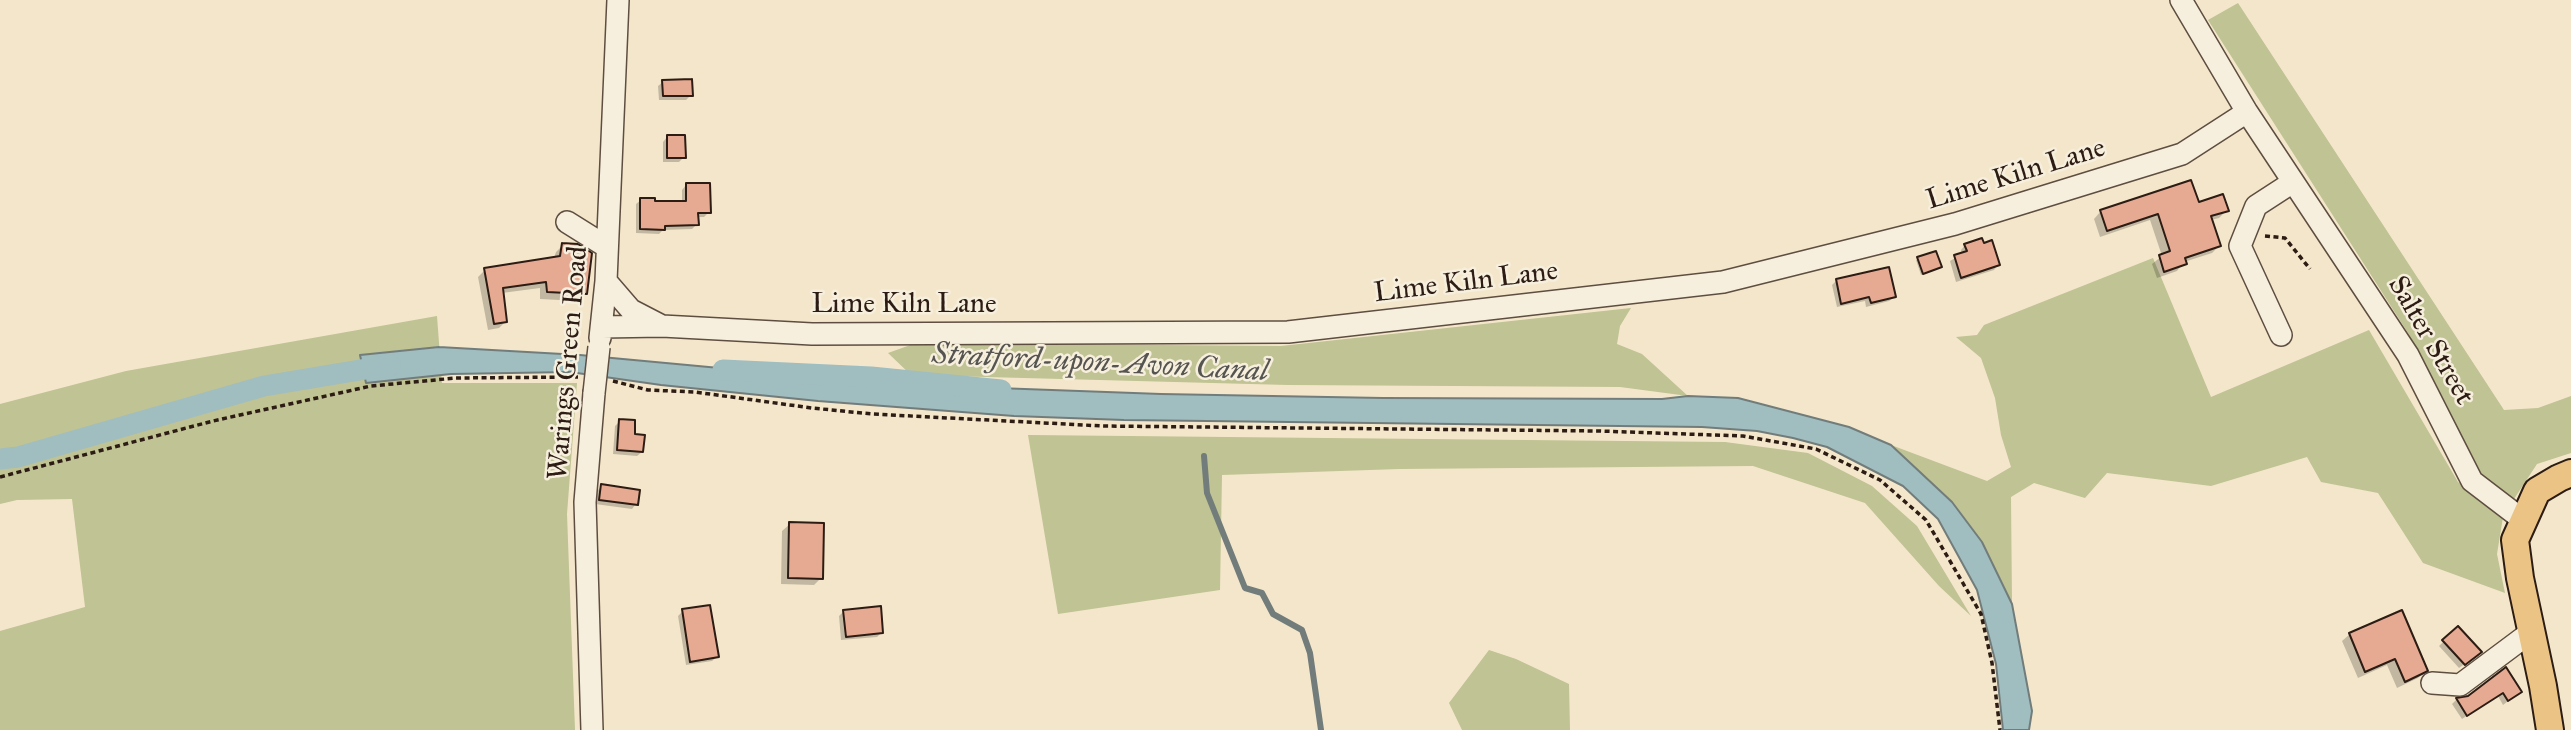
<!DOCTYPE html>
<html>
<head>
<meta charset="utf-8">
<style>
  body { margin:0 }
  canvas { display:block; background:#f3e6ca }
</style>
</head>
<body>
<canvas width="2571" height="730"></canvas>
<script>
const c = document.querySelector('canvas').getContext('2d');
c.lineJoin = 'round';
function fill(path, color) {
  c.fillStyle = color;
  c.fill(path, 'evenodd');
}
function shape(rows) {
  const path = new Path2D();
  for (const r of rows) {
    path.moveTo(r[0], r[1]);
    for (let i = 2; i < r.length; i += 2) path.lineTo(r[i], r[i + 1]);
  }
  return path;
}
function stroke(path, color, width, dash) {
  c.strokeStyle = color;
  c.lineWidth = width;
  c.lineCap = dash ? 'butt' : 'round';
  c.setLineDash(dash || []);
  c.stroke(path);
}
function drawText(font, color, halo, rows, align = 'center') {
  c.font = font + ' "IM FELL Great Primer",serif';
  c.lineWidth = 5;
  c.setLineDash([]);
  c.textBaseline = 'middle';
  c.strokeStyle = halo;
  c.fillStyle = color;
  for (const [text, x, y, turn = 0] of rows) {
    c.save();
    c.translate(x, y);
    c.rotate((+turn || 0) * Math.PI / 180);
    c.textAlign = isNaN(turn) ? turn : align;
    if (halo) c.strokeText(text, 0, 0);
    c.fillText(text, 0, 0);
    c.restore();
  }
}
const green = shape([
  [2238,3,2504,410,2538,408,2571,396,2571,453,2537,464,2514,499,2478,474,2408,333,2208,20],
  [2153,258,2211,397,2369,330,2458,482,2503,517,2497,554,2505,593,2423,563,2378,493,2321,482,2307,457,2211,486,2107,473,2085,498,2034,483,2011,497,2012,604,1982,542,1968,523,1952,502,1891,445,1987,481,2011,467,2001,435,1995,398,1981,358,1956,337,1977,335,1984,325],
  [1631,308,1620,326,1617,344,1642,354,1688,396,1620,387,1288,385,911,375,888,353,916,343,1281,346],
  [437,316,442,383,577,383,567,514,575,730,0,730,0,631,85,607,72,499,17,500,0,504,0,404,126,371],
  [1028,435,1725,442,1808,453,1872,486,1917,526,1971,616,1939,586,1865,503,1753,466,1399,469,1222,475,1220,590,1058,614],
  [1489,650,1516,659,1569,684,1570,730,1462,730,1449,703]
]);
const water = shape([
  [439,347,580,355,816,377,970,387,1161,394,1383,398,1662,399,1688,396,1738,398,1849,427,1891,445,1952,502,1982,542,2012,604,2032,711,2029,730,2003,730,1996,664,1977,590,1938,519,1903,486,1827,447,1793,438,1757,431,1702,427,1124,420,1014,416,818,401,661,385,570,372,451,374,366,383,360,355,439,347]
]);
const shadow = shape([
  [663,82,691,95,686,100,659,100,658,86],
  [667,137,684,157,679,162,663,162,663,142],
  [686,185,709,212,704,217,697,217,697,224,692,229,663,230,659,234,636,233,636,204,641,200,654,203,682,202,682,190],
  [2198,204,2227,210,2219,218,2211,220,2219,246,2212,253,2184,262,2177,271,2157,278,2152,264,2162,256,2150,220,2100,237,2094,219,2101,211],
  [563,245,585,294,578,301,540,299,540,288,502,293,506,321,499,328,488,330,478,277,485,270,554,258,556,252],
  [1965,245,1998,265,1994,270,1956,282,1950,261,1962,254,1961,250],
  [1918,259,1940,267,1921,275,1916,260],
  [1837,280,1894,297,1889,301,1866,307,1865,301,1837,307,1832,285],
  [620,421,633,436,642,452,637,456,613,454,615,426],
  [602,486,636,504,632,509,595,504,597,491],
  [790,524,821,578,814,585,781,584,782,531],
  [683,611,717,657,712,661,686,665,678,616],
  [844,611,882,632,877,637,841,640,839,616],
  [2458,628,2475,656,2459,668,2439,646],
  [2350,634,2426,670,2418,678,2397,688,2387,665,2358,678,2342,641],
  [2505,670,2520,692,2503,705,2498,696,2462,719,2452,704,2457,699,2469,697]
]);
const stream = shape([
  [1204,456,1207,493,1245,588,1262,593,1273,614,1302,630,1310,653,1321,730]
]);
const canal = shape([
  [723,370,871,377,1001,390],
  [0,459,18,457,264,386,390,365]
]);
const building = shape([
  [692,79,693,96,663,96,662,80,692,79],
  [667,135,685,135,686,158,667,158,667,135],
  [2191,180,2199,202,2223,194,2229,211,2211,216,2221,246,2185,258,2187,264,2164,272,2159,255,2170,251,2158,214,2107,231,2100,210,2191,180],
  [686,183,710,183,711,213,698,213,699,225,665,226,665,230,640,229,640,198,655,198,655,201,686,201,686,183],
  [1982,238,1984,243,1992,240,2000,265,1961,278,1954,255,1967,251,1964,244,1982,238],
  [562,243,578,244,592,253,587,294,547,292,546,282,503,288,507,322,494,324,484,268,560,256,562,243],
  [1936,251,1942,267,1923,274,1917,257,1936,251],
  [1889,267,1896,297,1871,303,1869,297,1841,304,1836,279,1889,267],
  [619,419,635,420,635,434,645,435,643,452,617,450,619,419],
  [601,484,640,490,638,505,599,500,601,484],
  [789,522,824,523,823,579,788,578,789,522],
  [710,605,719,657,690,662,682,609,710,605],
  [881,606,883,633,846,637,843,610,881,606],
  [2402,610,2428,671,2405,682,2395,659,2365,672,2349,633,2402,610],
  [2458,626,2482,652,2465,665,2442,640,2458,626],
  [2506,667,2522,692,2508,701,2503,693,2467,716,2456,698,2468,696,2506,667]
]);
const path = shape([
  [2265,236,2285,238,2310,269],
  [613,381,648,390,695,392,812,408,872,414,1103,426,1599,431,1743,436,1816,449,1880,480,1926,520,1981,614,1992,663,2000,730],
  [0,477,213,421,371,386,456,378,578,377]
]);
const minor = shape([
  [2181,0,2247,112,2408,355,2472,481,2523,520],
  [567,222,607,247],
  [606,281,631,310,660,325],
  [602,327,662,326,812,334,1288,332,1723,282,1955,224,2182,154,2247,112],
  [2281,335,2240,246,2256,206,2293,182],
  [600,338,606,281,618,0],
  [2432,683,2460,685,2531,632],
  [592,730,585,502,594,393]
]);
const major = shape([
  [2550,730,2543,686,2520,578,2515,540,2537,491,2559,478,2571,473]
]);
const minorBridge = shape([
  [594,393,599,347]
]);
const streetNames = [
  ["Lime Kiln Lane",2016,175,-17],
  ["Lime Kiln Lane",1466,283,-7],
  ["Lime Kiln Lane",904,305],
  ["Salter Street",2430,341,60],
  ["Warings Green Road",569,363,-85]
];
const waterNames = [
  ["Stratford-upon-Avon Canal",1100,364,3]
];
fill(green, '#c0c393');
fill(water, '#a0bdc0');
stroke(water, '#727d7b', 2);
fill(shadow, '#0003');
stroke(stream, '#727d7b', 6);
stroke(canal, '#a0bdc0', 21);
fill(building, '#e6aa92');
stroke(building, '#2c1c13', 2);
stroke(minor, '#5e4e41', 24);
stroke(major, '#2c1c13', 30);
stroke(path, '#2c1c13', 3.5, [5, 3.5]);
stroke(minor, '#f7efdd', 21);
stroke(major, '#eac385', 26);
stroke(minorBridge, '#5e4e41', 24, []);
stroke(minorBridge, '#f7efdd', 21);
drawText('28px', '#2c1c13', '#f7efdd', streetNames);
drawText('italic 30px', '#555450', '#f7efdd', waterNames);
</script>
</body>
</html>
